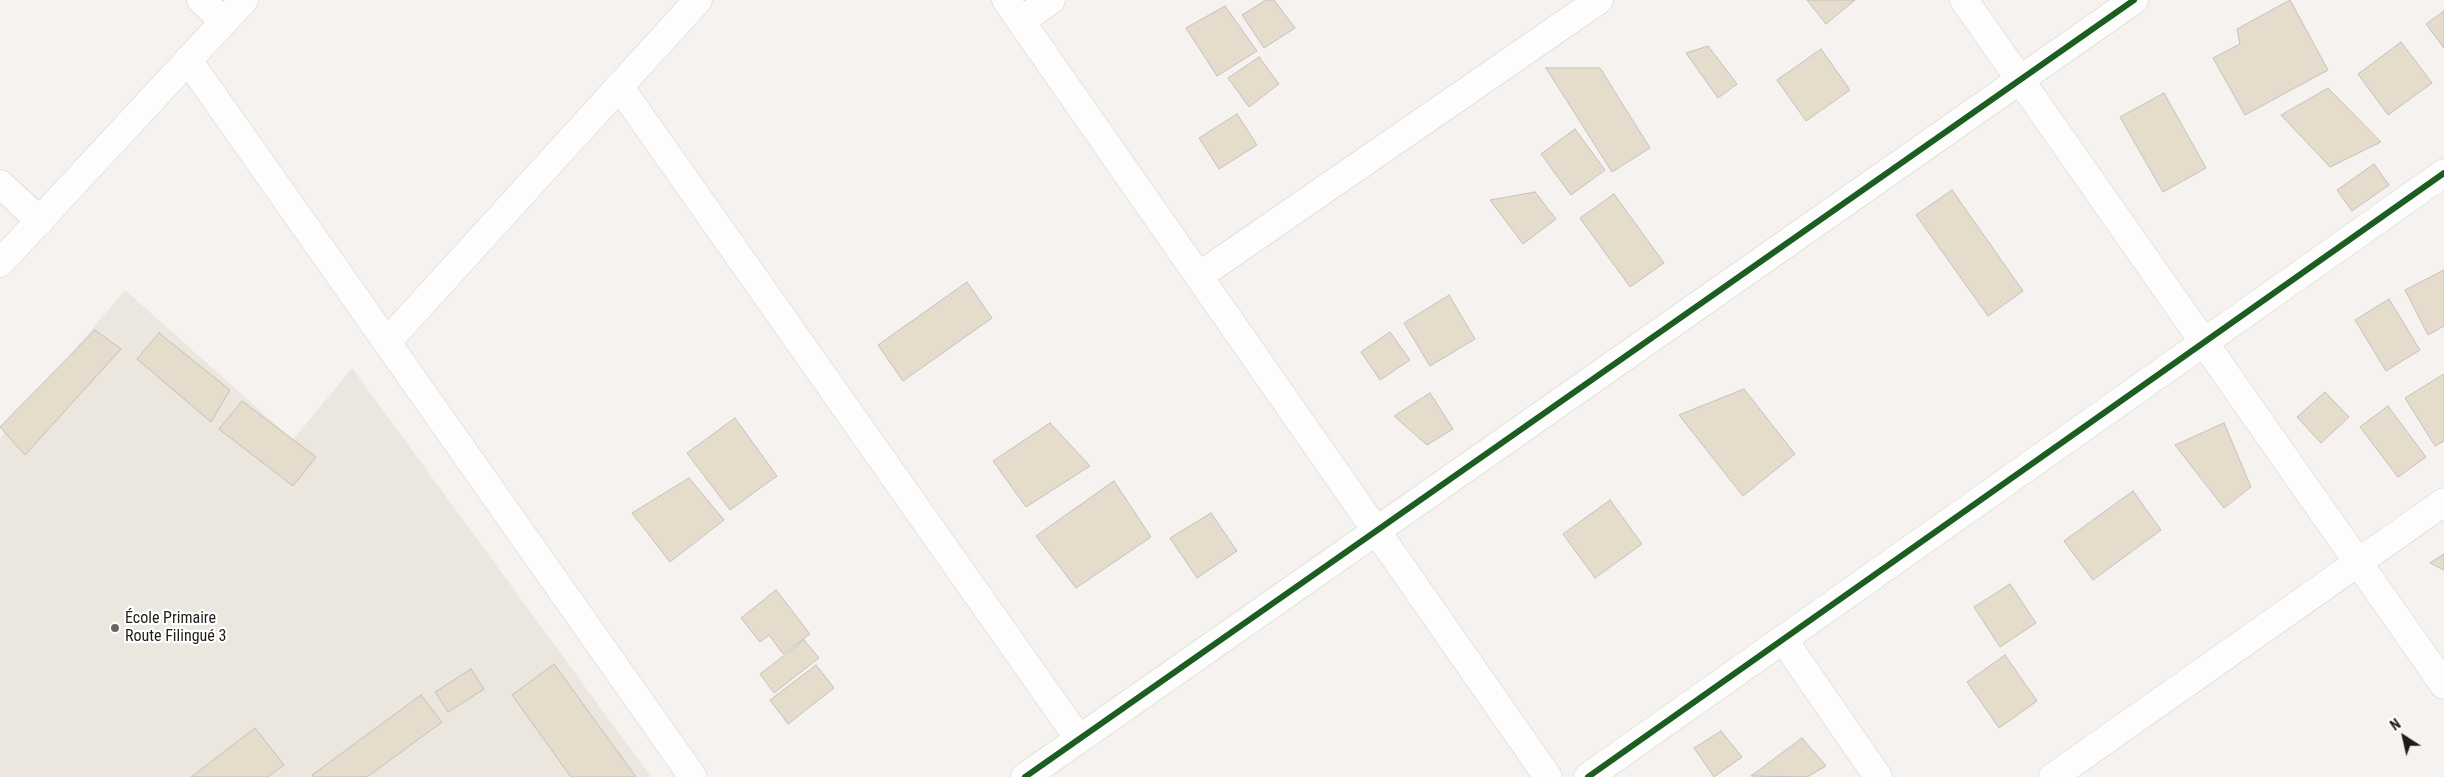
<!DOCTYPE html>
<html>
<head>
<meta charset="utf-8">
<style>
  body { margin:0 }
  #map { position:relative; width:2444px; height:777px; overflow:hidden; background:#f5f2ef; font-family:"Roboto Condensed",sans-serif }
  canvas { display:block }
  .north { position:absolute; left:2379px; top:712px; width:50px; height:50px; -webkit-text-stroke:4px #fff; paint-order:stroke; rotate:325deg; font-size:14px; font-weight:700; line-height:20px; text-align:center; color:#1d1c19 }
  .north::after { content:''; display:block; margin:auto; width:18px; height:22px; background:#1d1c19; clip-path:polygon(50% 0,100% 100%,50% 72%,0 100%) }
</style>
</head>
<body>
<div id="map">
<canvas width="2444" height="777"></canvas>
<div class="north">N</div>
</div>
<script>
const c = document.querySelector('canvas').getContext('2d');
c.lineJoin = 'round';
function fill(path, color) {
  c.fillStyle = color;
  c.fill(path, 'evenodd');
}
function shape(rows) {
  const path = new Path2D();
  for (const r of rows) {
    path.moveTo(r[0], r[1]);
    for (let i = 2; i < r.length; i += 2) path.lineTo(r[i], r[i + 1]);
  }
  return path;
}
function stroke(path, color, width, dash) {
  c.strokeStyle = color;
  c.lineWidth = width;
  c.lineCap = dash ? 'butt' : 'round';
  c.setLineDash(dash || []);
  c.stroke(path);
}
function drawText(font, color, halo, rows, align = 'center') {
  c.font = font + ' "Roboto Condensed",sans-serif';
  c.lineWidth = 4.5;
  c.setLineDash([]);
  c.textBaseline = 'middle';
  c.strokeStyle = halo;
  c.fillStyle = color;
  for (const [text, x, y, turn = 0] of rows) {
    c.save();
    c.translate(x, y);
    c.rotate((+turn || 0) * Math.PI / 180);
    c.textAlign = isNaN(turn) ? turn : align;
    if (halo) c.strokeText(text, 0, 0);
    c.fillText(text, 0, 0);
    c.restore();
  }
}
const built = shape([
  [125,290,293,440,352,368,651,777,0,777,0,438]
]);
const building = shape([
  [1266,0,1274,0,1295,28,1264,48,1242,15,1266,0],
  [1807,0,1855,0,1826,24,1807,0],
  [2290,0,2328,70,2245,115,2213,58,2240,44,2237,29,2290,0],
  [1225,6,1257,51,1217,76,1186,28,1225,6],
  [2444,11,2444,48,2426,24,2444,11],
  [2401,42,2432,83,2388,115,2358,74,2401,42],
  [1708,46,1737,84,1718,98,1686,53,1708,46],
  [1821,49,1850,90,1806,121,1777,80,1821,49],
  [1259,57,1279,84,1249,107,1228,78,1259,57],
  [1546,68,1600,68,1650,148,1612,172,1546,68],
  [2328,88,2381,142,2330,167,2281,115,2328,88],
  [2164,93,2206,168,2163,192,2120,117,2164,93],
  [1237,114,1257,145,1219,169,1199,138,1237,114],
  [1575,129,1605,170,1571,195,1541,154,1575,129],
  [2374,164,2389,185,2352,211,2337,190,2374,164],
  [1952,190,2023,291,1988,316,1916,215,1952,190],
  [1535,192,1556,219,1523,244,1490,200,1535,192],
  [1614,194,1664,263,1630,287,1580,218,1614,194],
  [2444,270,2444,326,2428,335,2405,290,2444,270],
  [967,282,992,318,903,381,878,345,967,282],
  [1449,295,1475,339,1430,366,1404,323,1449,295],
  [2389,299,2420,350,2386,371,2355,320,2389,299],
  [95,330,121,349,25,455,0,427,95,330],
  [1390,332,1410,360,1380,380,1361,352,1390,332],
  [159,333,230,390,211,422,137,359,159,333],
  [2444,374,2444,441,2435,446,2405,398,2444,374],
  [1744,389,1795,454,1743,496,1679,415,1744,389],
  [2325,392,2349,417,2321,443,2297,417,2325,392],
  [1430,393,1453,429,1427,445,1394,416,1430,393],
  [242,401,316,457,293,486,219,429,242,401],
  [2388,406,2426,457,2398,477,2360,427,2388,406],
  [735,418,777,476,730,510,687,453,735,418],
  [1050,423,1090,466,1026,507,993,461,1050,423],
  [2224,423,2251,487,2224,508,2175,445,2224,423],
  [689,478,724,520,670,562,632,513,689,478],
  [1114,481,1151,537,1076,588,1036,536,1114,481],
  [2133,491,2161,530,2093,580,2064,541,2133,491],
  [1610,500,1642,544,1595,578,1563,534,1610,500],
  [1211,513,1237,551,1197,578,1170,538,1211,513],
  [2444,554,2444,570,2430,563,2444,554],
  [2010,584,2036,623,2000,647,1974,607,2010,584],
  [776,590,810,634,783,654,769,635,760,642,741,618,776,590],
  [804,640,819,658,774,693,760,674,804,640],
  [2005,655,2037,701,1999,728,1967,682,2005,655],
  [554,664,636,777,571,777,512,695,554,664],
  [816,665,834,688,788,724,770,700,816,665],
  [471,669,484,689,448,712,435,692,471,669],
  [421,695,442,722,367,777,314,777,312,775,421,695],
  [255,728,284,765,268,777,191,777,255,728],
  [1721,731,1742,757,1714,777,1694,748,1721,731],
  [1802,738,1826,766,1807,777,1751,776,1802,738]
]);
const minor = shape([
  [201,0,224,22],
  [1006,0,1548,777],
  [1964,0,2444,685],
  [1021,21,1051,0],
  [188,60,693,777],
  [619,86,1079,739],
  [0,184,40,221],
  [0,263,244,0],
  [1199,276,1599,0],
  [387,342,698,0],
  [1783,639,1878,777],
  [1025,777,2134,0],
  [1588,777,2444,173],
  [2053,777,2444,502]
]);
const cycleway = shape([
  [1025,777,2134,0],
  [1588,777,2444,173]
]);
const markers = [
  [115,628,5,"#696764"]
];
const poiNames = [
  ["École Primaire",125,619],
  ["Route Filingué 3",125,637]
];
fill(built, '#ebe7de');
fill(building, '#e5dccc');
stroke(building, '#c3c0be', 1);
stroke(minor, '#d1cfcc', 29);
stroke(minor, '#fefdfd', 28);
stroke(cycleway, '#1b5e20', 6);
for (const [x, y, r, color] of markers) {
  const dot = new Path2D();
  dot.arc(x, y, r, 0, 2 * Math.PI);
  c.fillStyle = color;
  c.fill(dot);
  stroke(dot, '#fff', 2);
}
drawText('16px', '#1d1c19', '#fff', poiNames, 'left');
</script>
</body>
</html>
